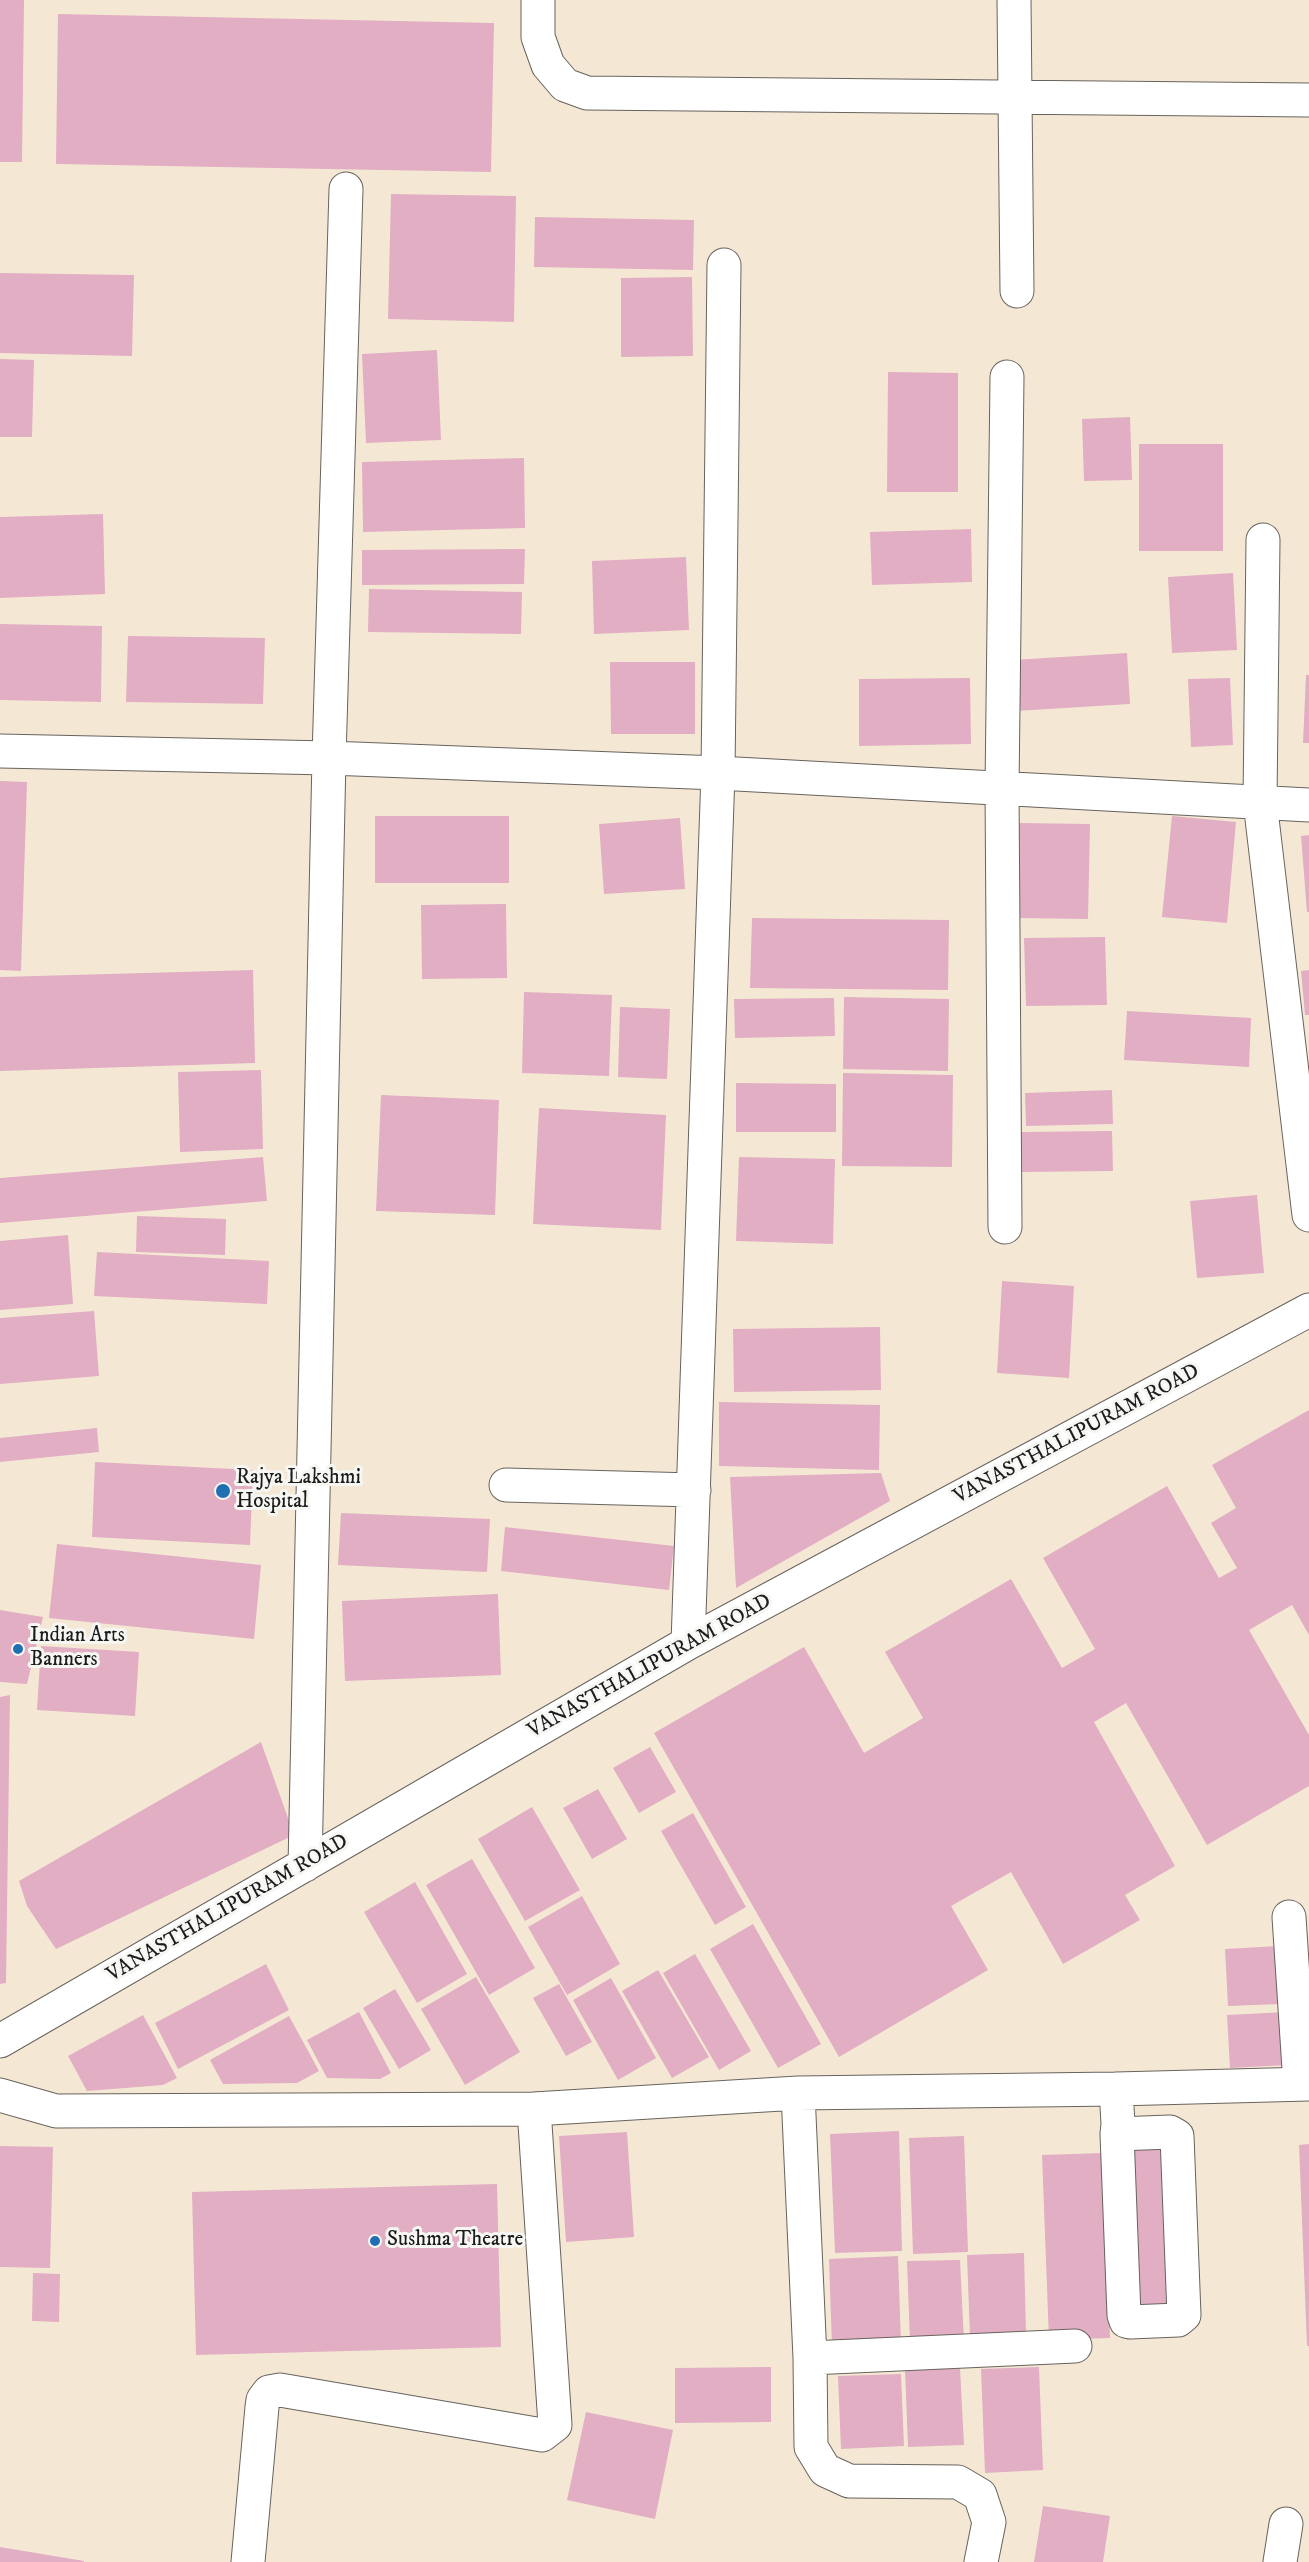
<!DOCTYPE html>
<html>
<head>
<meta charset="utf-8">
<style>
  body { margin:0 }
  canvas { display:block; background:#f4e8d5 }
</style>
</head>
<body>
<canvas width="1309" height="2562"></canvas>
<script>
const c = document.querySelector('canvas').getContext('2d');
c.lineJoin = 'round';
function fill(path, color) {
  c.fillStyle = color;
  c.fill(path, 'evenodd');
}
function shape(rows) {
  const path = new Path2D();
  for (const r of rows) {
    path.moveTo(r[0], r[1]);
    for (let i = 2; i < r.length; i += 2) path.lineTo(r[i], r[i + 1]);
  }
  return path;
}
function stroke(path, color, width, dash) {
  c.strokeStyle = color;
  c.lineWidth = width;
  c.lineCap = dash ? 'butt' : 'round';
  c.setLineDash(dash || []);
  c.stroke(path);
}
function drawText(font, color, halo, rows, align = 'center') {
  c.font = font + ' "IM FELL DW Pica",serif';
  c.lineWidth = 6;
  c.setLineDash([]);
  c.textBaseline = 'middle';
  c.strokeStyle = halo;
  c.fillStyle = color;
  for (const [text, x, y, turn = 0] of rows) {
    c.save();
    c.translate(x, y);
    c.rotate((+turn || 0) * Math.PI / 180);
    c.textAlign = isNaN(turn) ? turn : align;
    if (halo) c.strokeText(text, 0, 0);
    c.fillText(text, 0, 0);
    c.restore();
  }
}
const building = shape([
  [0,0,24,0,22,162,0,162],
  [58,14,494,23,491,172,56,164],
  [391,194,516,196,514,322,388,319],
  [535,217,694,220,693,270,534,267],
  [0,273,134,275,132,356,0,353],
  [692,277,693,356,621,357,621,278],
  [437,350,441,440,366,443,362,354],
  [0,359,34,360,32,437,0,437],
  [888,372,958,373,958,492,887,492],
  [1130,417,1132,480,1084,481,1082,419],
  [1139,444,1223,444,1223,551,1139,551],
  [524,458,525,528,363,532,362,462],
  [103,514,105,594,0,598,0,517],
  [971,529,972,582,872,585,870,532],
  [525,549,524,584,362,585,362,550],
  [686,557,689,630,594,634,592,561],
  [1233,573,1237,650,1172,653,1168,577],
  [369,589,522,592,521,634,368,632],
  [0,624,102,626,101,702,0,700],
  [128,636,265,638,263,704,126,702],
  [1127,653,1130,704,1016,711,1013,660],
  [610,662,695,662,695,734,611,734],
  [1306,675,1309,675,1309,743,1303,743],
  [970,678,971,744,859,746,859,679],
  [1230,678,1233,745,1191,747,1188,679],
  [0,781,27,782,21,971,0,970],
  [375,816,509,816,509,883,375,883],
  [1172,816,1236,822,1227,923,1162,917],
  [680,818,685,889,604,894,599,824],
  [1018,823,1090,824,1088,919,1017,918],
  [1309,835,1309,912,1307,912,1301,836],
  [506,904,507,978,422,979,421,905],
  [752,918,949,920,948,990,750,988],
  [1105,937,1107,1005,1026,1006,1024,938],
  [253,970,255,1063,0,1071,0,977],
  [1309,970,1309,1015,1305,1015,1301,971],
  [524,992,612,995,609,1076,522,1073],
  [844,997,949,999,948,1071,843,1069],
  [834,998,835,1036,735,1038,734,999],
  [620,1007,670,1009,667,1079,618,1077],
  [1127,1011,1251,1018,1249,1067,1124,1060],
  [261,1070,263,1149,180,1152,178,1072],
  [843,1073,953,1075,952,1167,842,1166],
  [736,1083,836,1084,836,1132,736,1132],
  [1112,1090,1113,1124,1026,1126,1025,1093],
  [381,1095,499,1100,495,1215,376,1211],
  [539,1108,666,1115,661,1230,533,1224],
  [1112,1131,1113,1171,1020,1172,1020,1132],
  [263,1157,267,1201,0,1223,0,1178],
  [739,1157,835,1159,833,1244,736,1241],
  [1257,1195,1264,1273,1197,1278,1190,1201],
  [137,1216,226,1219,225,1255,136,1252],
  [68,1235,73,1304,0,1310,0,1241],
  [97,1252,269,1261,267,1304,94,1296],
  [1002,1281,1074,1286,1069,1378,997,1373],
  [94,1311,99,1376,0,1384,0,1318],
  [880,1327,881,1390,734,1392,733,1329],
  [719,1402,880,1405,879,1470,719,1466],
  [1309,1410,1309,1635,1292,1605,1249,1630,1309,1735,1309,1786,1207,1845,1126,1703,1094,1722,1175,1866,1125,1895,1140,1920,1063,1964,1011,1872,951,1906,988,1970,839,2057,654,1733,804,1647,864,1753,923,1718,885,1652,1011,1579,1062,1668,1095,1649,1043,1558,1167,1486,1219,1578,1237,1568,1211,1523,1236,1508,1212,1465],
  [97,1428,99,1452,0,1462,0,1438],
  [95,1462,253,1470,250,1545,92,1537],
  [881,1473,890,1501,736,1588,730,1477],
  [341,1513,490,1519,487,1572,338,1565],
  [505,1527,674,1546,669,1590,501,1571],
  [57,1544,261,1565,254,1639,49,1618],
  [498,1594,501,1675,345,1681,342,1601],
  [0,1610,43,1617,27,1684,0,1682],
  [41,1646,139,1652,135,1716,37,1710],
  [10,1695,6,1983,0,1984,0,1697],
  [261,1742,294,1835,56,1949,27,1906,19,1881],
  [650,1747,676,1792,639,1813,613,1768],
  [598,1789,627,1839,592,1859,563,1808],
  [532,1807,580,1890,525,1921,478,1839],
  [693,1813,746,1907,715,1925,661,1831],
  [472,1859,535,1968,489,1995,426,1885],
  [415,1882,467,1974,417,2003,364,1912],
  [582,1896,620,1964,567,1995,528,1927],
  [753,1924,821,2044,778,2068,710,1949],
  [1278,1946,1281,2004,1228,2006,1225,1949],
  [695,1954,751,2051,719,2070,663,1973],
  [266,1964,289,2010,178,2069,155,2023],
  [658,1970,709,2057,672,2078,622,1991],
  [476,1977,520,2052,465,2085,421,2009],
  [611,1978,656,2058,618,2080,573,2000],
  [559,1984,592,2042,566,2056,533,1998],
  [395,1989,431,2050,399,2069,363,2008],
  [359,2012,391,2073,380,2079,327,2078,307,2040],
  [1285,2012,1288,2065,1230,2068,1227,2015],
  [143,2015,177,2078,163,2085,87,2091,68,2056],
  [289,2016,319,2071,297,2083,223,2084,210,2060],
  [899,2131,902,2251,835,2253,830,2134],
  [627,2132,634,2237,566,2242,559,2136],
  [964,2136,968,2252,913,2254,909,2138],
  [1168,2137,1175,2317,1128,2317,1121,2138],
  [1309,2144,1309,2346,1307,2346,1299,2145],
  [0,2146,53,2147,50,2268,0,2267],
  [1103,2153,1110,2338,1049,2340,1042,2155],
  [497,2184,501,2347,196,2355,192,2192],
  [1024,2253,1026,2334,970,2337,967,2255],
  [898,2256,901,2344,832,2347,829,2259],
  [960,2260,964,2341,910,2343,907,2261],
  [33,2273,60,2274,59,2322,32,2321],
  [771,2367,771,2422,675,2423,675,2368],
  [1039,2367,1043,2470,985,2473,981,2369],
  [960,2368,964,2445,908,2447,905,2370],
  [901,2374,904,2446,841,2449,838,2376],
  [586,2412,673,2430,655,2519,567,2500],
  [1043,2506,1110,2516,1103,2562,1034,2562],
  [0,2547,84,2561,84,2562,0,2562]
]);
const minor = shape([
  [538,0,538,37,548,65,565,85,587,93,1309,100],
  [1014,0,1017,291],
  [1263,540,1260,802,1309,1215],
  [0,751,329,758,718,773,1309,805],
  [1005,1227,1002,788,1007,377],
  [506,1485,694,1490],
  [688,1643,718,773,724,265],
  [305,1865,329,758,346,189],
  [1289,1917,1300,2084],
  [0,2041,688,1643,1309,1310],
  [1116,2089,1118,2124,1117,2134,1124,2315,1126,2321,1130,2322,1178,2320,1184,2315,1177,2136,1170,2132,1117,2134],
  [798,2093,810,2358,811,2447,825,2470,849,2481,958,2482,980,2495,989,2522,981,2562],
  [0,2095,56,2111,534,2109,798,2093,1116,2089,1309,2084],
  [810,2358,1075,2346],
  [248,2562,262,2407,263,2400,269,2392,280,2390,542,2435,555,2425,534,2109],
  [1280,2562,1286,2524]
]);
const markers = [
  [223,1491,8,"#1f6fb2"],
  [18,1649,6,"#1f6fb2"],
  [375,2241,6,"#1f6fb2"]
];
const streetNames = [
  ["VANASTHALIPURAM ROAD",1077,1435,-28],
  ["VANASTHALIPURAM ROAD",650,1667,-29],
  ["VANASTHALIPURAM ROAD",228,1909,-30]
];
const poiNames = [
  ["Rajya Lakshmi",236,1479],
  ["Hospital",236,1503],
  ["Indian Arts",30,1637],
  ["Banners",30,1661],
  ["Sushma Theatre",387,2241]
];
fill(building, '#e2aec3');
stroke(minor, '#68635d', 35);
stroke(minor, '#fff', 33);
for (const [x, y, r, color] of markers) {
  const dot = new Path2D();
  dot.arc(x, y, r, 0, 2 * Math.PI);
  c.fillStyle = color;
  c.fill(dot);
  stroke(dot, '#f6f6f2', 2);
}
drawText('21px', '#1c1c1c', '#f6f6f2', streetNames);
drawText('21px', '#1c1c1c', '#f6f6f2', poiNames, 'left');
</script>
</body>
</html>
